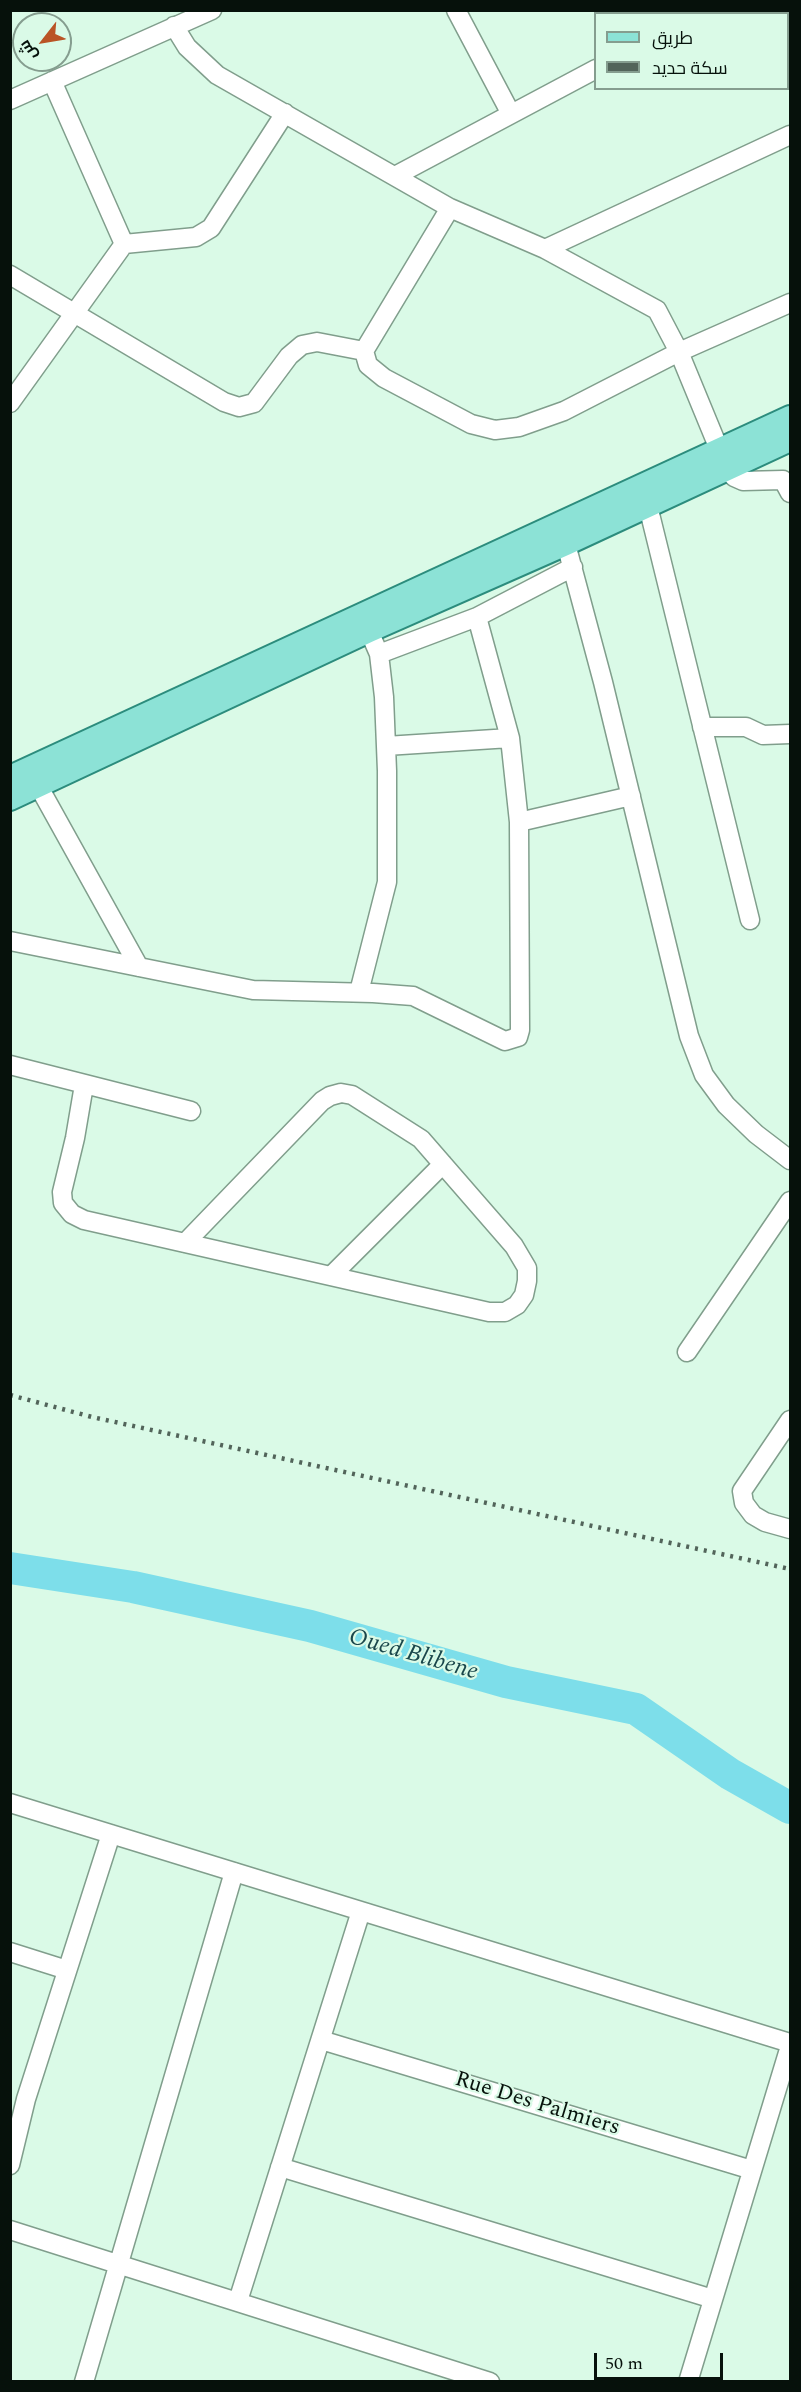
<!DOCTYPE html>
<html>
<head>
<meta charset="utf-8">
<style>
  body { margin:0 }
  #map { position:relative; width:801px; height:2392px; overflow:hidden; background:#dafae7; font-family:Spectral,Cairo,serif }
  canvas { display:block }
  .frame { position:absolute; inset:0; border:12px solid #06110b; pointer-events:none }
  .legend { position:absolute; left:594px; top:12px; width:195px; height:78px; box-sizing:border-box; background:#dafae7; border:2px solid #859d8f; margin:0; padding:8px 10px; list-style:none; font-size:18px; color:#06110b }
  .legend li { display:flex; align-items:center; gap:12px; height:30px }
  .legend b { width:30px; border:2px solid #859d8f }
  .north { position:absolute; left:12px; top:12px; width:60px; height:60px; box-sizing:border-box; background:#dafae7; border:2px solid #859d8f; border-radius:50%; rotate:239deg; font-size:16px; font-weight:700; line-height:24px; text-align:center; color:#06110b }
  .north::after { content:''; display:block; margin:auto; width:21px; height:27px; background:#ba5426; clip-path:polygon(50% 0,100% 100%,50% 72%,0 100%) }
  .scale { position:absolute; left:594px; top:2353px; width:129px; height:27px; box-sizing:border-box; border:3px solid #06110b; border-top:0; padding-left:8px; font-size:18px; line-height:21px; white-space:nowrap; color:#06110b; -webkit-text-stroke:4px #dafae7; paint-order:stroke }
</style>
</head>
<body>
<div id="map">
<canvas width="801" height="2392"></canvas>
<div class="frame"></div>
<ul class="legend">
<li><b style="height:8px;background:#8ce2d6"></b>طريق</li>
<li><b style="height:8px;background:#52645a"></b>سكة حديد</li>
</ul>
<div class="north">ش</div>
<div class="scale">50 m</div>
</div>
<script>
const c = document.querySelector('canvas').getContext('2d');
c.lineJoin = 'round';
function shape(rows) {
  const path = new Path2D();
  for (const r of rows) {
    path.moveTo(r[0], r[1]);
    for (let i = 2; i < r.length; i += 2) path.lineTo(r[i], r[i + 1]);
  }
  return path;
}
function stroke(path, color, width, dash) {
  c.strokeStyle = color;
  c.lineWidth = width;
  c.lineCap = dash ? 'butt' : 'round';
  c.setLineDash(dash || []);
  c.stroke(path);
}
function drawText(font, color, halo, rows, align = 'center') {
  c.font = font + ' Spectral,serif';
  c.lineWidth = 4.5;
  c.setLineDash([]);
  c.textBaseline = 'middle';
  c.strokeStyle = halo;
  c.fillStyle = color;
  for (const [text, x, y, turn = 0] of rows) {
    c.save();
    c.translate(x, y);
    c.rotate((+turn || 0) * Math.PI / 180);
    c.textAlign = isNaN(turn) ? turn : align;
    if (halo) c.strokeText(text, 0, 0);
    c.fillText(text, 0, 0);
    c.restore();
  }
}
const river = shape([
  [10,1568,133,1587,310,1626,506,1682,636,1709,730,1774,790,1808]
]);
const minor = shape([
  [456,10,511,114],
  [626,10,628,14],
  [787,10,790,18],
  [699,14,705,10],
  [174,26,187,47,217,75,450,208,545,249,657,310,679,352,719,449],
  [10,100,212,10],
  [395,176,596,69],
  [450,208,364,351,368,365,384,378,471,424,495,430,519,427,564,411,679,352,790,303],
  [124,244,196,237,211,228,285,113],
  [545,249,790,135],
  [10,275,224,402,239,407,254,403,289,356,302,345,317,342,364,351],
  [10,403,124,244,52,81],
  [728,470,734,477,743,481,783,480,790,493],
  [648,506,750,920],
  [566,544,603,682,689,1036,704,1075,726,1105,756,1134,790,1160],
  [379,654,477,617,573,567],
  [702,727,746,727,763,735,790,734],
  [386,746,510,738],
  [39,787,139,967],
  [519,822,631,796],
  [10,941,253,990,373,993,413,996,505,1041,518,1037,520,1030,519,822,510,738,477,617],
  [359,992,387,882,387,771,384,697,379,654,369,631],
  [10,1065,191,1111],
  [84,1085,75,1138,62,1192,63,1203,72,1214,84,1220,185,1243,489,1312,505,1312,517,1305,524,1295,527,1281,527,1268,514,1246,421,1139,352,1095,341,1093,330,1096,322,1101,185,1243],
  [331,1276,443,1164],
  [687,1352,790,1201],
  [790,1420,742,1491,744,1503,753,1515,765,1522,790,1529],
  [10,1803,790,2043],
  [10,1952,67,1970],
  [321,2040,752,2170],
  [10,2165,26,2099,111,1834],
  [280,2167,713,2299],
  [10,2230,490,2382],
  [238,2301,361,1911],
  [84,2382,234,1872],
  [688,2382,790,2046]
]);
const major = shape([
  [10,777,790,417],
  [10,799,369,631,566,544,790,440]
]);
const rail = shape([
  [10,1395,92,1417,790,1569]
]);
const streetNames = [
  ["Rue Des Palmiers",537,2105,17]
];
const waterNames = [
  ["Oued Blibene",413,1656,16]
];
stroke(river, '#7ddeea', 32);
stroke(minor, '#809e8c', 21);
stroke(major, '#2c8c7d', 26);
stroke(minor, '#fff', 18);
stroke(major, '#8ce2d6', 22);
stroke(rail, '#52645a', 4.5, [3, 6]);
drawText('22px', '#06110b', '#dafae7', streetNames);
drawText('italic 24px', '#19464b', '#dafae7', waterNames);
</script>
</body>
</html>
